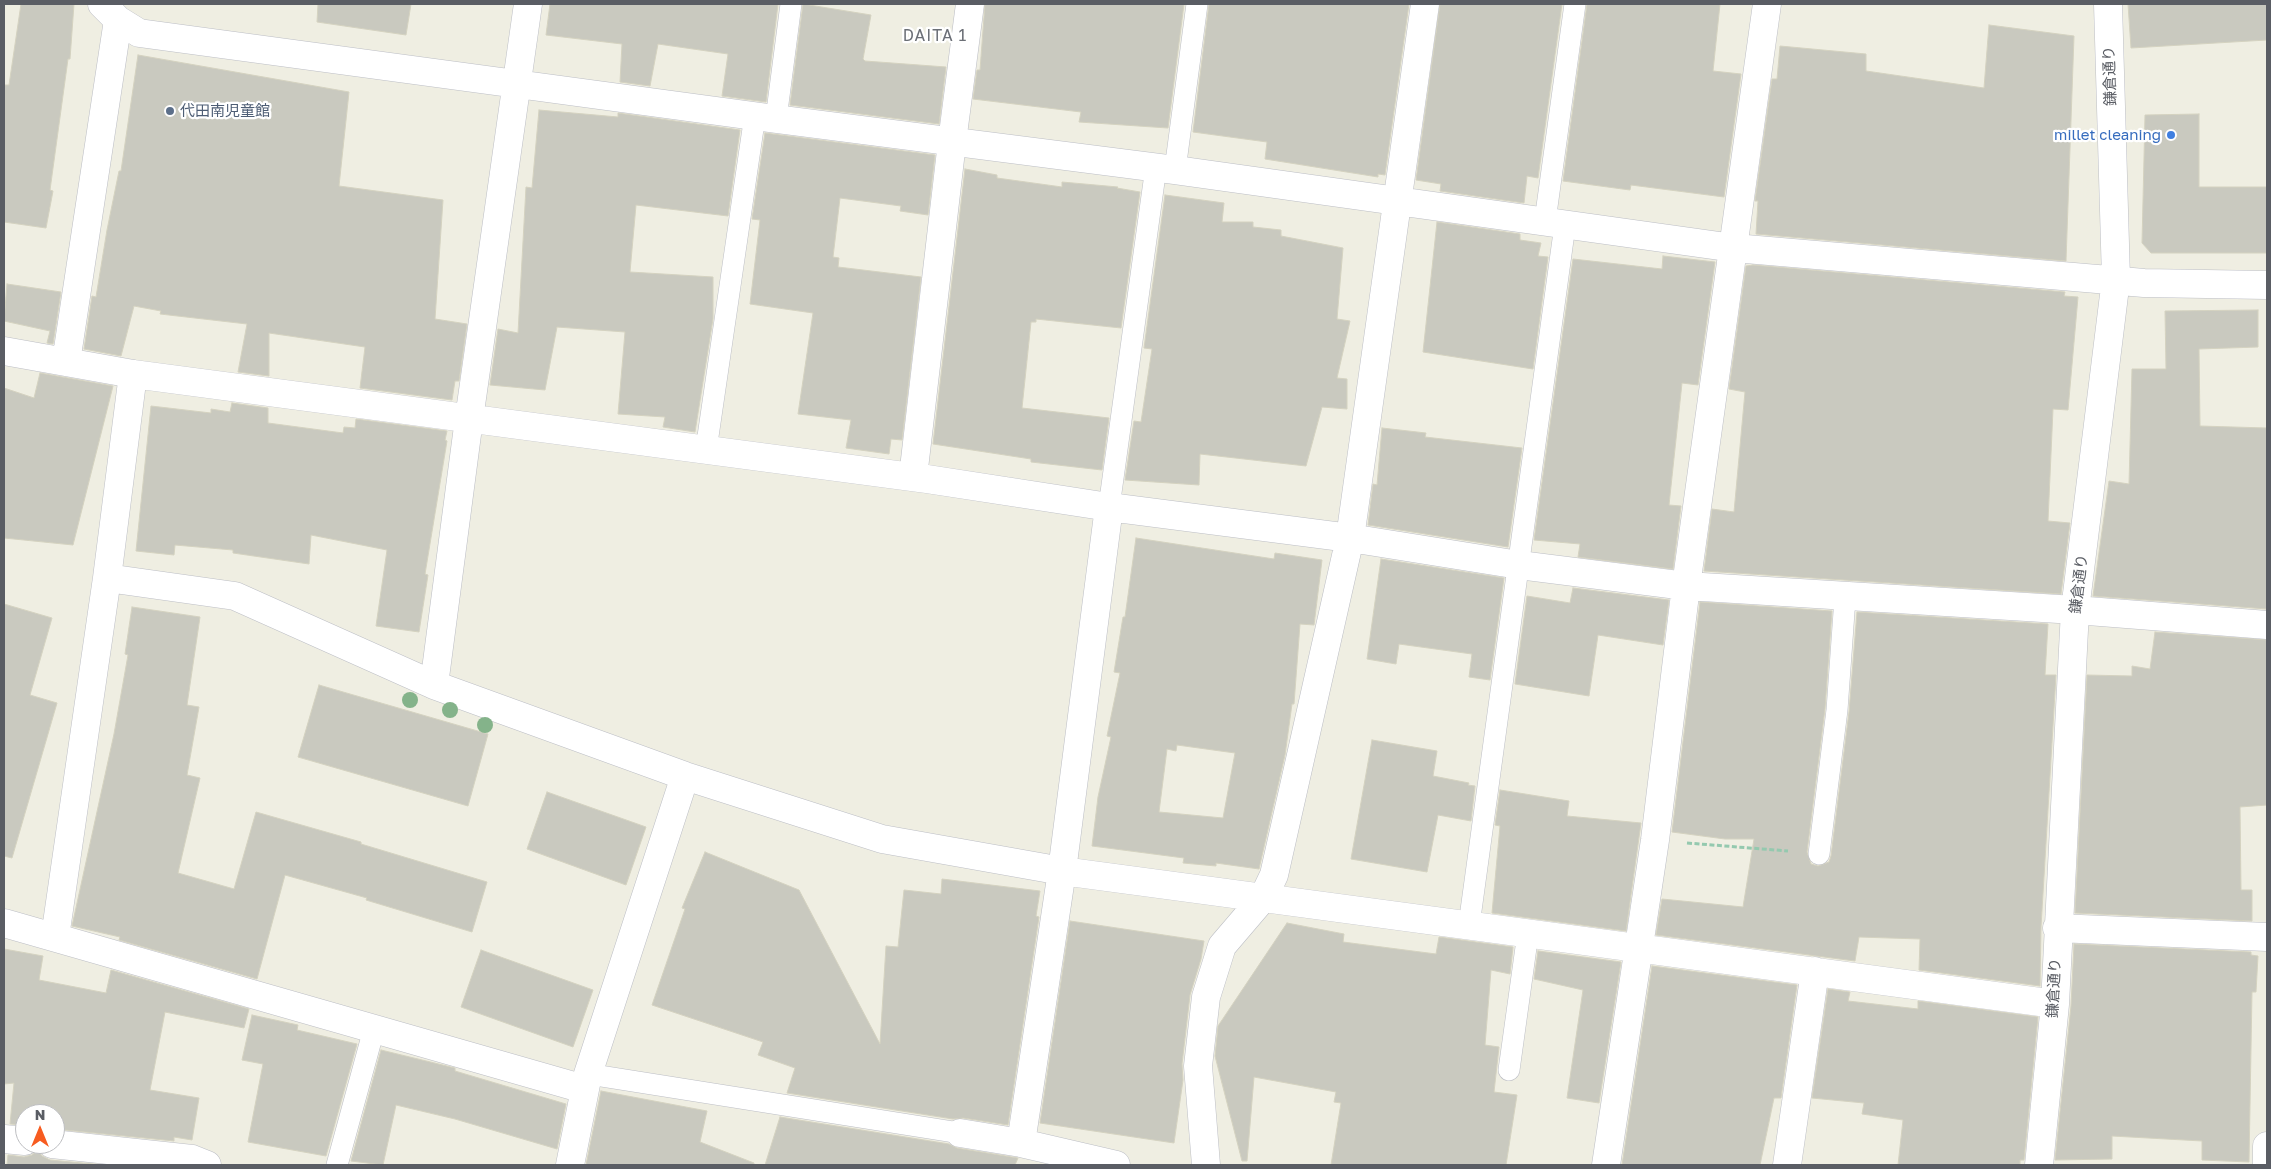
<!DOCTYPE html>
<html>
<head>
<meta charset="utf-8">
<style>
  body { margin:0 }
  #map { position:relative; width:2271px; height:1169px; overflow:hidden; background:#efeee2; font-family:"Golos Text",sans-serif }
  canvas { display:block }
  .frame { position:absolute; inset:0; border:5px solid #5a5d64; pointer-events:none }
  .north { position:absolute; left:15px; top:1104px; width:50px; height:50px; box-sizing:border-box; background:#fff; border:1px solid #bdbec1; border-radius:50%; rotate:0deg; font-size:14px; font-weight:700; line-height:20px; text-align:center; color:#5a5d64 }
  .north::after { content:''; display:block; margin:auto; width:18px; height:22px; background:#f75c20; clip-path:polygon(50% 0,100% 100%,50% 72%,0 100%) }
</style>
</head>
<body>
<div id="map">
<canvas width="2271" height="1169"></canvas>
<div class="frame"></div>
<div class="north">N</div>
</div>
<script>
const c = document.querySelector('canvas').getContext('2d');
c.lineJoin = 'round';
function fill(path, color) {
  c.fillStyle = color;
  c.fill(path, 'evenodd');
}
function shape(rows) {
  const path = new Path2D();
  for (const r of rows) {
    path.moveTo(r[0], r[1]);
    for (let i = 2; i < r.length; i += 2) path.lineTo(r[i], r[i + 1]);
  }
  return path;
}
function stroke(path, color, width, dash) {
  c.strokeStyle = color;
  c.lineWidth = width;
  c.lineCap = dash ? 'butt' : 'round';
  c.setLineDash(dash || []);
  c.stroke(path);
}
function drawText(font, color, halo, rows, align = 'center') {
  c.font = font + ' "Golos Text","Noto Sans JP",sans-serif';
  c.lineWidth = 4.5;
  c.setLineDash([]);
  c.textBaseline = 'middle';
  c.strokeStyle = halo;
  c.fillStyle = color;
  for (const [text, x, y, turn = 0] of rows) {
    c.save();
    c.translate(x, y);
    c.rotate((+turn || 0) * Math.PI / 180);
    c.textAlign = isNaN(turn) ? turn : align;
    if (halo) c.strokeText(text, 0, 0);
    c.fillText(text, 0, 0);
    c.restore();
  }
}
const building = shape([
  [21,4,74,4,70,59,68,59,50,190,53,191,46,228,4,222,4,85,9,85,21,4],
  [318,4,411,4,406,35,317,22,318,4],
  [550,4,778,4,766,102,722,96,728,54,658,44,650,86,620,82,622,44,546,35,550,4],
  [803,4,871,15,863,59,865,61,946,67,939,124,790,105,803,4],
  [985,4,1184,4,1168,128,1079,122,1081,112,973,99,977,70,980,70,985,4],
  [1209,4,1409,4,1385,175,1378,174,1378,177,1265,159,1267,142,1193,132,1209,4],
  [1440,4,1562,4,1538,178,1527,176,1524,203,1440,191,1441,184,1416,180,1440,4],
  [1587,4,1720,4,1713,71,1741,74,1724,197,1631,185,1630,190,1563,181,1587,4],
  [2128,4,2267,4,2267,40,2131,48,2128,4],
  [1989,25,2074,36,2066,261,1756,234,1758,201,1755,201,1772,79,1777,79,1780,46,1866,54,1866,71,1984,88,1989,25],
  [138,55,349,92,339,186,443,200,435,319,467,324,459,381,455,381,452,400,360,388,365,347,269,333,269,376,238,372,247,324,160,314,161,311,134,306,121,356,84,349,92,296,96,297,107,230,119,171,121,171,138,55],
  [539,110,618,117,618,113,740,130,728,216,636,205,630,272,713,277,713,319,695,432,663,427,665,417,618,414,625,332,557,327,545,390,490,385,498,329,518,333,526,187,532,188,539,110],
  [2199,114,2199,187,2267,187,2267,253,2151,253,2142,243,2145,115,2199,114],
  [765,133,935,155,928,215,900,211,901,206,840,198,833,257,839,258,838,267,921,277,902,440,891,439,889,454,846,448,851,420,798,414,813,313,750,304,760,220,752,219,765,133],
  [965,169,997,175,997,178,1062,187,1062,182,1118,187,1117,188,1140,192,1121,328,1036,319,1036,322,1031,322,1022,408,1109,418,1102,470,1031,462,1031,459,933,444,965,169],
  [1165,195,1224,203,1222,222,1253,222,1253,227,1281,230,1281,236,1343,248,1337,319,1350,321,1337,378,1347,379,1347,409,1322,407,1306,466,1200,454,1199,485,1125,480,1134,421,1141,422,1152,349,1144,348,1165,195],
  [1437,222,1520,234,1520,240,1541,243,1538,256,1548,257,1533,369,1423,352,1437,222],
  [1663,256,1715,262,1698,385,1682,383,1669,505,1681,506,1673,569,1578,557,1580,544,1534,540,1573,259,1662,269,1663,256],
  [1753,265,2065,292,2064,296,2078,297,2068,410,2053,409,2048,521,2070,523,2061,594,1704,571,1712,509,1734,512,1745,392,1729,389,1746,266,1753,265],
  [7,284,61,292,53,344,47,343,50,331,4,321,7,284],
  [2258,310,2258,347,2199,349,2200,426,2267,428,2267,609,2093,596,2109,481,2129,484,2132,369,2166,369,2165,311,2258,310],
  [40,373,113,386,73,545,4,538,4,388,34,398,40,373],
  [232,403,268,408,268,423,343,433,344,427,355,428,356,419,447,431,445,440,447,441,425,574,428,575,419,632,376,626,387,550,311,535,309,564,233,553,233,550,175,545,174,555,136,551,151,406,211,413,211,409,230,412,232,403],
  [1382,428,1426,433,1425,437,1522,448,1508,547,1368,525,1373,484,1377,485,1382,428],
  [1136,538,1274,559,1275,553,1322,560,1314,625,1300,624,1294,704,1292,704,1285,755,1259,869,1216,863,1216,866,1183,863,1184,858,1092,846,1098,797,1111,737,1107,736,1120,673,1114,672,1123,617,1125,617,1136,538],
  [1177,745,1235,753,1223,818,1159,812,1167,749,1176,751,1177,745],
  [1381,559,1504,578,1490,680,1469,677,1472,654,1399,644,1396,664,1367,659,1381,559],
  [1573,588,1669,600,1663,645,1598,635,1589,696,1515,684,1527,596,1570,603,1573,588],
  [1700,602,1832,611,1825,709,1807,852,1811,864,1818,866,1829,862,1831,856,1849,712,1857,612,2048,624,2045,675,2056,675,2041,927,2040,986,1919,970,1920,939,1859,937,1855,961,1656,935,1662,899,1743,907,1754,839,1725,839,1672,832,1700,602],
  [4,604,52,618,30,695,57,703,12,858,4,856,4,604],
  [132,607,200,617,187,705,199,707,187,775,200,778,178,873,234,889,256,812,361,842,361,844,487,882,472,932,366,900,367,898,285,875,257,979,119,940,120,937,72,926,114,734,128,655,125,654,132,607],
  [2155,632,2267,640,2267,805,2240,807,2241,890,2252,890,2252,921,2075,913,2087,675,2132,676,2132,666,2150,669,2155,632],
  [319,685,488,734,468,806,298,757,319,685],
  [1372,740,1437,751,1433,776,1469,783,1468,785,1475,786,1471,821,1438,815,1427,872,1351,859,1372,740],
  [1500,790,1569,801,1567,816,1641,823,1626,931,1492,913,1500,826,1495,825,1500,790],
  [547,792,646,827,626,885,527,849,547,792],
  [705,852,799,890,880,1044,886,946,898,947,904,890,941,894,942,879,1040,891,1036,916,1039,917,1008,1125,963,1118,953,1119,787,1093,795,1068,758,1055,763,1042,652,1005,685,909,682,908,705,852],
  [1070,921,1204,941,1201,959,1190,995,1182,1064,1183,1080,1174,1143,1040,1123,1070,921],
  [1287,923,1344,934,1343,942,1436,954,1439,937,1513,947,1510,974,1491,970,1485,1045,1499,1047,1494,1092,1517,1095,1506,1165,1331,1165,1341,1103,1334,1102,1336,1092,1254,1077,1247,1161,1242,1161,1215,1056,1218,1026,1287,923],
  [2074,944,2251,952,2251,955,2258,956,2256,992,2252,992,2249,1162,2202,1160,2202,1141,2112,1136,2112,1159,2055,1160,2071,1006,2074,944],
  [4,949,43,956,39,980,106,993,111,970,249,1009,244,1028,165,1012,150,1090,199,1098,192,1140,174,1137,174,1141,55,1129,55,1114,25,1114,25,1125,10,1124,14,1083,4,1084,4,949],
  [481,950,593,990,573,1047,461,1007,481,950],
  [1538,951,1621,962,1599,1103,1567,1098,1583,990,1534,979,1538,951],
  [1652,966,1797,985,1781,1098,1774,1098,1760,1165,1622,1165,1652,966],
  [1828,989,1850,992,1848,1001,1918,1009,1918,1001,2038,1017,2024,1160,2020,1160,2020,1165,1898,1165,1903,1120,1862,1114,1864,1103,1812,1098,1828,989],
  [252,1015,298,1025,297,1030,357,1044,326,1156,248,1142,263,1064,242,1060,252,1015],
  [381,1050,455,1068,455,1071,566,1104,557,1149,455,1119,396,1105,383,1165,351,1161,381,1050],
  [601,1091,707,1111,700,1142,754,1163,754,1165,586,1165,601,1091],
  [780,1117,949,1144,957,1148,1018,1158,1015,1165,765,1165,780,1117],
  [38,1150,42,1156,50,1160,104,1165,7,1165,8,1155,24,1157,32,1155,38,1150]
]);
const path = shape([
  [1687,843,1788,851]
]);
const lane = shape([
  [776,119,791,4],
  [1175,170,1197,4],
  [1545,221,1575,4],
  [706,450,755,115],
  [1109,507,1156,167],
  [1819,854,1837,710,1845,598],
  [1469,925,1565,225],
  [1509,1070,1528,933],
  [588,1074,960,1133],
  [337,1165,374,1029]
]);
const street = shape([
  [102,4,118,20,139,33,776,119,1175,170,1734,248,2144,283,2267,285],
  [4,351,133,374,927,479,1109,507,1350,538,1519,565,1686,586,2075,610,2267,625],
  [66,362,118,20],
  [913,477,952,142,970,4],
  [107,578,235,596,434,685,685,776,882,839,1062,871,2055,1004],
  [434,685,469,419,528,4],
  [4,923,584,1089],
  [2057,928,2267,937],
  [55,937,107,578,133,374],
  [960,1133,1021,1143,1116,1165],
  [4,1139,25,1141],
  [1021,1143,1062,871,1109,507],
  [52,1144,192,1159,207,1165],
  [570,1165,588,1074,685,776],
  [1206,1165,1198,1066,1206,997,1222,946,1263,898,1274,875,1350,538,1425,4],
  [1606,1165,1655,840,1686,586,1767,4],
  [1787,1165,1815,971],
  [2039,1165,2055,1004,2075,610,2116,279,2108,4],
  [2267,1165,2267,1146]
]);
const trees = [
  [410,700],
  [450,710],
  [485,725]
];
const markers = [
  [170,111,5,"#5c6f8a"],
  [2171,135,5,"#3f7fe0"]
];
const streetNames = [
  ["鎌倉通り",2110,76,-92],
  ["鎌倉通り",2079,584,-83],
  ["鎌倉通り",2054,988,-87]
];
const serviceNames = [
  ["代田南児童館",180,111]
];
const shopNames = [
  ["millet cleaning",2161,135]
];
const neighbourhoodNames = [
  ["DAITA 1",935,36]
];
fill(building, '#c9c9bf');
stroke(building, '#d4d2c0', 1);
stroke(lane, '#bcbec5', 22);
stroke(street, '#bcbec5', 29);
stroke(path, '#94c9af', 3, [5, 2.5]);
stroke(lane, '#fff', 21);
stroke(street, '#fff', 28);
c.fillStyle = '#84b38a';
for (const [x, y] of trees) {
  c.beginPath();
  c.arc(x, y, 8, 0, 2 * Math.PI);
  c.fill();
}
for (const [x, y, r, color] of markers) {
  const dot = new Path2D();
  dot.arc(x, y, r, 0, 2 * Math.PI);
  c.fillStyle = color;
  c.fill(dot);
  stroke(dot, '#fff', 2);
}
drawText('15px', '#5a5d64', '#fff', streetNames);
drawText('15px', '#4e5e75', '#fff', serviceNames, 'left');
drawText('15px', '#366cbe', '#fff', shopNames, 'right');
c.letterSpacing = '1px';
drawText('16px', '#6b6f76', '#fff', neighbourhoodNames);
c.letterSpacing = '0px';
</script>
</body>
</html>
